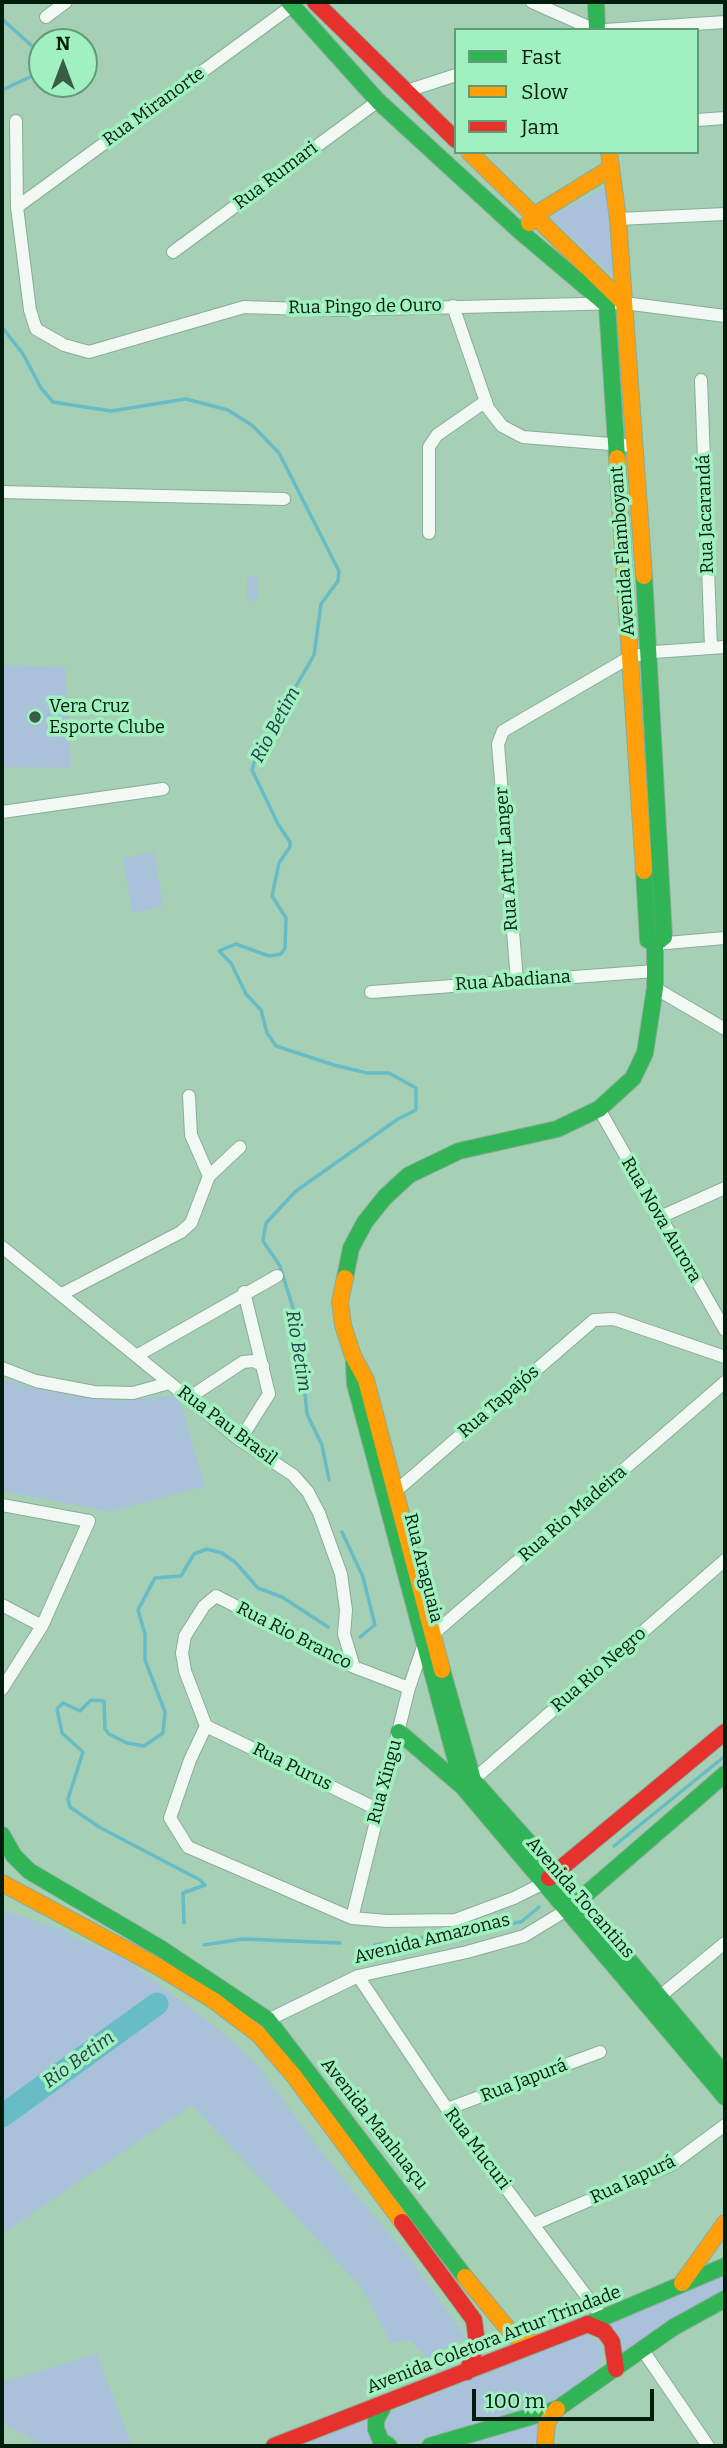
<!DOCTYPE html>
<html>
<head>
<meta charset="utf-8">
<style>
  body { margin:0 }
  #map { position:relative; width:727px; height:2448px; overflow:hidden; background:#a6d0b6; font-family:Bitter,serif }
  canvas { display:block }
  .frame { position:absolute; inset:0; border:4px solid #001c0c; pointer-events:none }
  .legend { position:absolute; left:454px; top:28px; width:245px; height:126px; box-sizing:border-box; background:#a1f0c0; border:2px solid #619b78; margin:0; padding:9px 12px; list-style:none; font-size:21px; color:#001c0c }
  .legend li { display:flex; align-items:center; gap:14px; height:35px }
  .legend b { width:35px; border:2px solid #619b78 }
  .north { position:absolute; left:28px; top:28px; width:70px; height:70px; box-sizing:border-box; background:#a1f0c0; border:2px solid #619b78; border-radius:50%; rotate:0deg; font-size:19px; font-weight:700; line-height:28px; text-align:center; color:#001c0c }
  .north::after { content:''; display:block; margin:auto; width:24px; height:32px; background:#3a5b48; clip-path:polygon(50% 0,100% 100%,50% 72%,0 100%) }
  .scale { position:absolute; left:472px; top:2389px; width:182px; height:32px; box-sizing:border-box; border:4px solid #001c0c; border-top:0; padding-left:9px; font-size:21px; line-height:24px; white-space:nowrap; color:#001c0c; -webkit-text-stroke:5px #a1f0c0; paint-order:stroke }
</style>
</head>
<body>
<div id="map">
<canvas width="727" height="2448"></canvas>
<div class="frame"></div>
<ul class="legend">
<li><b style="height:9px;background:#30b455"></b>Fast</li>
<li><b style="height:9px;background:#ff9f0a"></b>Slow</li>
<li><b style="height:9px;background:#e5322d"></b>Jam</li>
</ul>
<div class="north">N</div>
<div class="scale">100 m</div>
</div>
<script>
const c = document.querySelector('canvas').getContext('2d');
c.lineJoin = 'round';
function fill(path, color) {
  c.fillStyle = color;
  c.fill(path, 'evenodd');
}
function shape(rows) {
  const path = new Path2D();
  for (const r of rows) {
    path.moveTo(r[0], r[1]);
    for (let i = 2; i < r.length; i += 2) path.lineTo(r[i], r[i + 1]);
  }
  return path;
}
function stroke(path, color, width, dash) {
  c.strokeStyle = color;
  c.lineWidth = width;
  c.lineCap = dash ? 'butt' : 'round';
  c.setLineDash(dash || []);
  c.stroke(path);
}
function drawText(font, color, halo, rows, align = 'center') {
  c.font = font + ' Bitter,serif';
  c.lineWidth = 7;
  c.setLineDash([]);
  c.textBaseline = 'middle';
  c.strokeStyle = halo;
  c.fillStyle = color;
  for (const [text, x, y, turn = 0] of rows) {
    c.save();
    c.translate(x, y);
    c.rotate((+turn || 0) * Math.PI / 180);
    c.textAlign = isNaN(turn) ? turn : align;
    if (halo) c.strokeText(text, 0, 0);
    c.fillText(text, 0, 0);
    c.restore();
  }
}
const green = shape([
  [606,187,614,277,550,217],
  [247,577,257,577,258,601,247,601],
  [2,665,65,667,71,768,2,767],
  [154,852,163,907,132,913,123,858],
  [2,1378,23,1386,82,1397,122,1401,178,1395,205,1486,111,1512,2,1491],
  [2,1910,60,1929,76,1939,122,1957,218,2029,254,2061,326,2158,412,2261,466,2338,427,2358,410,2340,391,2343,360,2286,192,2105,2,2234],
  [725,2276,725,2289,672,2318,624,2355,604,2323],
  [585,2332,607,2351,591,2378,559,2399,410,2446,384,2433,386,2414],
  [97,2354,132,2446,44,2446,2,2423,2,2382],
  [543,2417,540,2446,468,2446,464,2443],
  [365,2420,376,2446,295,2446]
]);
const stream = shape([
  [2,19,32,46,41,67,30,77,2,90],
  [2,327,23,354,41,388,53,402,111,411,186,399,228,410,253,426,279,453,339,571,338,581,321,604,314,655,256,756,252,770,278,824,290,842,290,847,279,863,272,896,286,918,285,948,281,954,269,956,236,944,219,951,231,963,246,994,261,1010,267,1033,276,1046,334,1065,367,1073,389,1073,416,1088,416,1110,398,1119,296,1191,266,1223,263,1241,280,1266,298,1324,307,1414,322,1445,329,1480],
  [342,1532,363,1577,375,1625,360,1637],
  [614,1846,725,1756],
  [184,1923,183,1893,205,1885,200,1880,99,1827,70,1807,68,1799,83,1752,62,1733,57,1709,63,1703,80,1711,91,1700,104,1701,105,1729,109,1734,127,1743,144,1746,163,1733,165,1712,145,1660,145,1634,138,1610,155,1578,181,1576,194,1554,207,1549,222,1553,235,1562,258,1588,282,1597,328,1627],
  [204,1945,243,1939,340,1943],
  [375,1945,521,1922,539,1907]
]);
const river = shape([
  [2,2116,157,2004]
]);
const street = shape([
  [532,2,595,30],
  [46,17,66,2],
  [605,30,725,22],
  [407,91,456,75],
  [697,120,725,118],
  [16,121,17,207,30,310,36,329,64,345,89,352,244,307,336,310,624,303,725,316],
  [17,207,292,6],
  [618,219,725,214],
  [173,252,378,101],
  [453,306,488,408,502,426,523,437,635,446],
  [701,380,711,648],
  [2,492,284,499],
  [429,533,429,447,437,435,486,401],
  [2,812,163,789],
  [655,944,725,938],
  [517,981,498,744,503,731,630,657,654,652,725,647],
  [655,988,725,1029],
  [371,992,655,971],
  [599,1109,725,1330],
  [209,1176,240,1147],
  [658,1218,725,1188],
  [2,1247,240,1440,293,1475,308,1492,319,1513,341,1574,346,1610,344,1634,354,1667],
  [62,1294,181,1232,191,1223,209,1176,191,1135,189,1096],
  [138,1355,277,1276],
  [2,1368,36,1381,94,1392,133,1393,169,1383],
  [190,1397,243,1362,254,1361,263,1366],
  [240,1440,269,1394,244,1292],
  [397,1490,594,1320,614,1319,725,1357],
  [2,1505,89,1521,42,1626,2,1689],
  [2,1605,42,1626],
  [409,1688,354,1667,216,1596,204,1606,185,1636,182,1653,185,1671,206,1726,190,1760,170,1818,188,1847,352,1918,387,1921,455,1920,514,1898,542,1884],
  [206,1726,377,1809],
  [473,1780,725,1560],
  [352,1918,409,1688,423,1647,432,1635,725,1382],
  [358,1976,447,2109,602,2317],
  [659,1997,725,1943],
  [268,2020,358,1976,467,1952,524,1936,565,1911],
  [447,2109,600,2052],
  [534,2224,671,2165,725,2125],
  [642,2349,708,2446]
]);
const fast = shape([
  [289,2,378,101,522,233,607,305,617,458],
  [596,2,597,30],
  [644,871,648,940,655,944,664,937,644,576],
  [345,1278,351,1248,365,1222,385,1197,409,1175,459,1151,557,1129,599,1109,633,1078,645,1053,655,988,655,944],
  [354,1362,355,1384,463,1787],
  [442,1670,473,1780,556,1873,725,2075],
  [399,1732,463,1787,725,2097],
  [2,1835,14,1856,29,1871,160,1948,268,2020,465,2277],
  [570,1908,725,1774],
  [588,2324,725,2266],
  [385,2403,376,2420,376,2429,381,2441,389,2446],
  [430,2446,557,2409,674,2327,725,2299]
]);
const slow = shape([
  [469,152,624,303],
  [609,152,618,219,644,576],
  [529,223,533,216,611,168],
  [617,458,644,871],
  [345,1278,340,1302,343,1325,353,1356,366,1380,442,1670],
  [2,1883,157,1966,213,2000,258,2034,294,2076,402,2222],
  [465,2277,513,2335,536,2344],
  [682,2283,725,2223],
  [545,2446,547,2422,557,2409]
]);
const jam = shape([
  [315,2,456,140],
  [549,1878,725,1732],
  [402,2222,474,2320,477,2343,467,2372],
  [587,2324,604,2331,612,2342,616,2369],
  [274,2446,588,2324]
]);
const markers = [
  [35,717,7,"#3a5b48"]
];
const streetNames = [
  ["Rua Miranorte",154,107,-36],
  ["Rua Rumari",276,176,-37],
  ["Rua Pingo de Ouro",365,307,-1],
  ["Rua Jacarandá",706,514,-92],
  ["Avenida Flamboyant",623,551,-94],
  ["Rua Artur Langer",507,859,-94],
  ["Rua Abadiana",513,981,-4],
  ["Rua Nova Aurora",661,1220,60],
  ["Rua Tapajós",499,1402,-41],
  ["Rua Pau Brasil",227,1426,37],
  ["Rua Rio Madeira",573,1514,-41],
  ["Rua Araguaia",423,1568,76],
  ["Rua Rio Branco",294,1636,27],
  ["Rua Rio Negro",599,1670,-41],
  ["Rua Purus",292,1767,26],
  ["Rua Xingu",385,1782,-75],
  ["Avenida Tocantins",580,1898,49],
  ["Avenida Amazonas",432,1939,-14],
  ["Rua Japurá",524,2081,-21],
  ["Avenida Manhuaçu",374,2124,52],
  ["Rua Mucuri",477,2149,53],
  ["Rua Iapurá",633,2180,-25],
  ["Avenida Coletora Artur Trindade",494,2340,-21]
];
const poiNames = [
  ["Vera Cruz",49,707],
  ["Esporte Clube",49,728]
];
const waterNames = [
  ["Rio Betim",276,725,-62],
  ["Rio Betim",298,1351,81],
  ["Rio Betim",79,2060,-36]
];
fill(green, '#a9c1d9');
stroke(stream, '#68bcc6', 3.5);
stroke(river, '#68bcc6', 23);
stroke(street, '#8aac97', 14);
stroke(fast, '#8aac97', 18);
stroke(slow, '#8aac97', 18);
stroke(jam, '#8aac97', 18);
stroke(street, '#f2f8f4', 12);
stroke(fast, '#30b455', 16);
stroke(slow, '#ff9f0a', 16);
stroke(jam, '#e5322d', 16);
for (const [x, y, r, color] of markers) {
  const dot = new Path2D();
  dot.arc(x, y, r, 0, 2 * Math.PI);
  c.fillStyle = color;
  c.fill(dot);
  stroke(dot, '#a1f0c0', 2.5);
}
drawText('18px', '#001c0c', '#a1f0c0', streetNames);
drawText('18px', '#001c0c', '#a1f0c0', poiNames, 'left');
drawText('italic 19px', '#23424b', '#a1f0c0', waterNames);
</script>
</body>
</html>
